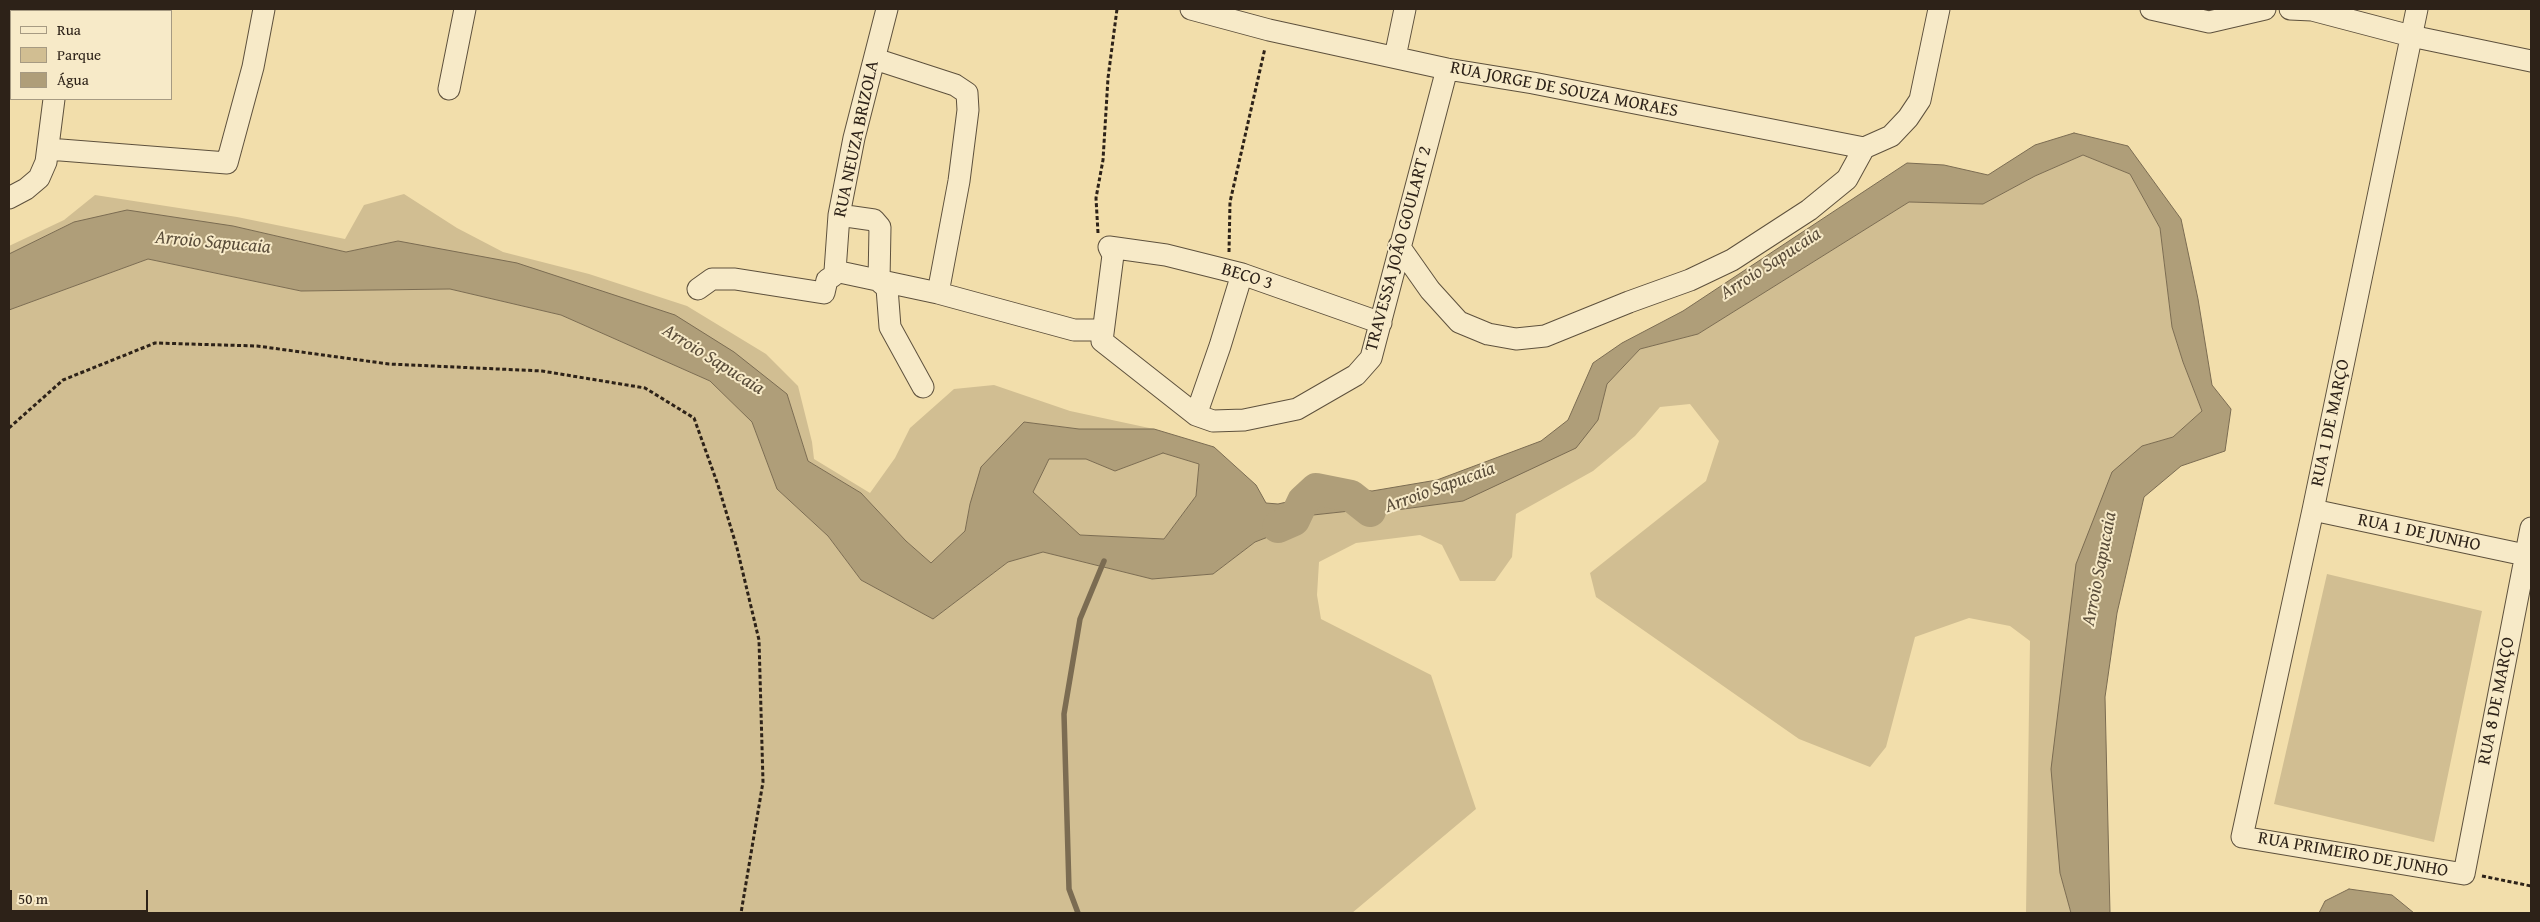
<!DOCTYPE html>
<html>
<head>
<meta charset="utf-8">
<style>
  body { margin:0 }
  #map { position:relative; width:2540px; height:922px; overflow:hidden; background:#f2deab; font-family:"Gentium Book Plus",serif }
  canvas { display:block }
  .frame { position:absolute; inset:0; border:10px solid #2d2218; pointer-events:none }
  .legend { position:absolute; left:10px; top:10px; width:162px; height:90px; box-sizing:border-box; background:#f7eac8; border:1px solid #a69a82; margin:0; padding:6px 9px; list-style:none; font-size:15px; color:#2d2218 }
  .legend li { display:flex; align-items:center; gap:10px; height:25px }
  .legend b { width:25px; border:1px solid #a69a82 }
  .scale { position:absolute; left:10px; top:890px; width:138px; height:22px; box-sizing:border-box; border:2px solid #2d2218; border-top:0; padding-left:6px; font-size:15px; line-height:18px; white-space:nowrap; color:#2d2218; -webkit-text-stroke:4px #f7eac8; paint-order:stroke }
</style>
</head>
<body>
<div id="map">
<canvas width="2540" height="922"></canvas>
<div class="frame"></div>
<ul class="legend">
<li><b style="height:6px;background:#f7eac8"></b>Rua</li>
<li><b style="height:14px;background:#d1be92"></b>Parque</li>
<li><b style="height:14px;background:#af9e79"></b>Água</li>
</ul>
<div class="scale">50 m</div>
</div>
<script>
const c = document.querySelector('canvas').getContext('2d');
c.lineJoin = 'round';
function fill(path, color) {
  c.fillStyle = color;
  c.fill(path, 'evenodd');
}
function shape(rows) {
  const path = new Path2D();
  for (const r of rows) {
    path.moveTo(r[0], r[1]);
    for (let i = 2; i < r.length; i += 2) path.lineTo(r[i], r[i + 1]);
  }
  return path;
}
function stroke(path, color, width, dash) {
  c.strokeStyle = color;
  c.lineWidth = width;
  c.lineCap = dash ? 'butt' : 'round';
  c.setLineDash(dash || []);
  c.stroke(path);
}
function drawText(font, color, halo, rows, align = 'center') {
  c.font = font + ' "Gentium Book Plus",serif';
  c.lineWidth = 4;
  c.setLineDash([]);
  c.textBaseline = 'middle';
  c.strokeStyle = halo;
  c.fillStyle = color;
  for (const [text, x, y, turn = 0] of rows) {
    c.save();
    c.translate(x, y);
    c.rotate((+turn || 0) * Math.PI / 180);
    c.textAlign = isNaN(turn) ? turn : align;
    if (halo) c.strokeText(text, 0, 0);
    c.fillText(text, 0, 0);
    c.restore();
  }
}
const green = shape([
  [2083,155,2130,174,2160,228,2172,327,2183,362,2202,411,2173,437,2142,446,2060,873,2071,913,2026,913,2030,641,2010,626,1969,618,1915,637,1886,747,1870,767,1799,739,1596,597,1590,573,1706,481,1719,441,1690,404,1660,407,1635,436,1593,471,1516,514,1512,557,1495,581,1460,581,1442,545,1420,535,1356,543,1319,562,1317,595,1321,619,1431,675,1476,809,1352,913,9,913,9,310,148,259,301,291,450,289,561,315,710,381,752,422,777,489,828,536,861,580,933,619,1008,562,1043,552,1152,579,1213,574,1255,542,1286,530,1313,515,1350,511,1374,513,1463,501,1598,420,1607,384,1640,349,1698,334,1909,202,1983,204,2035,176],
  [404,194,457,228,503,252,589,274,687,306,766,354,798,386,812,442,814,459,870,493,895,458,910,428,954,389,994,385,1070,411,1154,429,1079,429,1024,422,970,504,965,531,931,563,906,541,861,493,808,461,787,394,398,241,346,252,233,226,74,222,9,254,9,246,64,220,95,195,237,217,345,239,364,205],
  [1163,453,1199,464,1196,496,1164,539,1080,535,1033,492,1048,459,1086,459,1115,471],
  [2327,574,2482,611,2434,842,2274,804]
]);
const water = shape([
  [2074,133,2128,146,2181,219,2198,299,2212,385,2231,409,2225,451,2181,466,2144,497,2117,613,2105,697,2110,913,2071,913,2060,873,2051,769,2076,564,2112,472,2142,446,2173,437,2202,411,2183,362,2172,327,2160,228,2130,174,2083,155,2035,176,1983,204,1909,202,1698,334,1640,349,1607,384,1598,420,1576,448,1463,501,1374,513,1350,511,1313,515,1286,530,1255,542,1213,574,1152,579,1043,552,1008,562,933,619,861,580,828,536,777,489,752,422,710,381,561,315,450,289,301,291,148,259,9,310,9,254,74,222,127,210,233,226,346,252,398,241,517,263,675,315,734,352,787,394,808,461,861,493,906,541,931,563,965,531,970,504,981,467,1024,422,1079,429,1154,429,1214,447,1256,485,1266,503,1278,504,1347,488,1372,491,1437,480,1541,441,1568,420,1593,363,1622,343,1683,311,1907,163,1944,165,1988,175,2035,145,2074,133],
  [1163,453,1199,464,1196,496,1164,539,1080,535,1033,492,1049,459,1086,459,1115,471,1163,453],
  [2349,889,2392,895,2414,913,2319,913,2325,901,2349,889]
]);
const stream = shape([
  [1078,913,1069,889,1064,714,1080,619,1104,561]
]);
const river = shape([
  [1278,527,1294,520,1303,501,1316,489,1351,496,1370,511]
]);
const path = shape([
  [1098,233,1096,198,1103,160,1108,78,1117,9],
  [1229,252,1230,202,1265,48],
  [9,428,63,380,155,343,257,346,389,364,542,371,645,388,694,418,718,485,737,548,759,640,763,782,741,913],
  [2482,876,2531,886]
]);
const minor = shape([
  [43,9,44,11],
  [1191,9,1269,30,1447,69,1533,83,1864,148,1891,136,1908,118,1920,100,1939,9],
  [2151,9,2209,22,2265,9],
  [2290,9,2312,10,2411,36,2531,61],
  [2417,9,2313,510,2242,837,2464,874,2531,528],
  [9,52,11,52],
  [1395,57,1405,9],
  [875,59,955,85,967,93,968,110,959,181,938,293],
  [449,89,465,9],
  [48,149,227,163,253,67,264,9],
  [9,198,26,189,39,178,46,162,54,99],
  [839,215,874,220,880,227,879,281,887,288,890,327,923,387],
  [1399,246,1430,290,1459,322,1488,334,1516,339,1545,336,1629,302,1690,280,1732,260,1809,210,1847,179,1864,148],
  [835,271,938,293,1074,330,1102,330],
  [1242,274,1220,346,1196,415,1102,341,1113,255,1109,247,1166,255,1242,274,1381,323],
  [698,289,712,279,735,279,824,293,827,280,833,276,835,271,839,215,854,138,887,9],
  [1196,415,1213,421,1244,420,1297,409,1356,375,1371,358,1447,69],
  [2313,510,2525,555]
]);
const streetNames = [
  ["RUA JORGE DE SOUZA MORAES",1564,90,11],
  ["RUA NEUZA BRIZOLA",857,139,-78],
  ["TRAVESSA JOÃO GOULART 2",1399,249,-75],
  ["BECO 3",1247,277,17],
  ["RUA 1 DE MARÇO",2331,423,-78],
  ["RUA 1 DE JUNHO",2419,533,12],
  ["RUA 8 DE MARÇO",2497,701,-79],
  ["RUA PRIMEIRO DE JUNHO",2353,855,10]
];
const waterNames = [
  ["Arroio Sapucaia",213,243,5],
  ["Arroio Sapucaia",1771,264,-33],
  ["Arroio Sapucaia",713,360,32],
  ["Arroio Sapucaia",1440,488,-20],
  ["Arroio Sapucaia",2100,569,-79]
];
fill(green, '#d1be92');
fill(water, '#af9e79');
stroke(water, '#7b6c52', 1);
stroke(stream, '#7b6c52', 5.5);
stroke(river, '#af9e79', 32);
stroke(minor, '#5e513d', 23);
stroke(path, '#2d2218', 3, [4, 2.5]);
stroke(minor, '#f7eac8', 21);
drawText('18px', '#2d2218', '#f7eac8', streetNames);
drawText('italic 19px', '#5a4d3a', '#f7eac8', waterNames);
</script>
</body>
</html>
